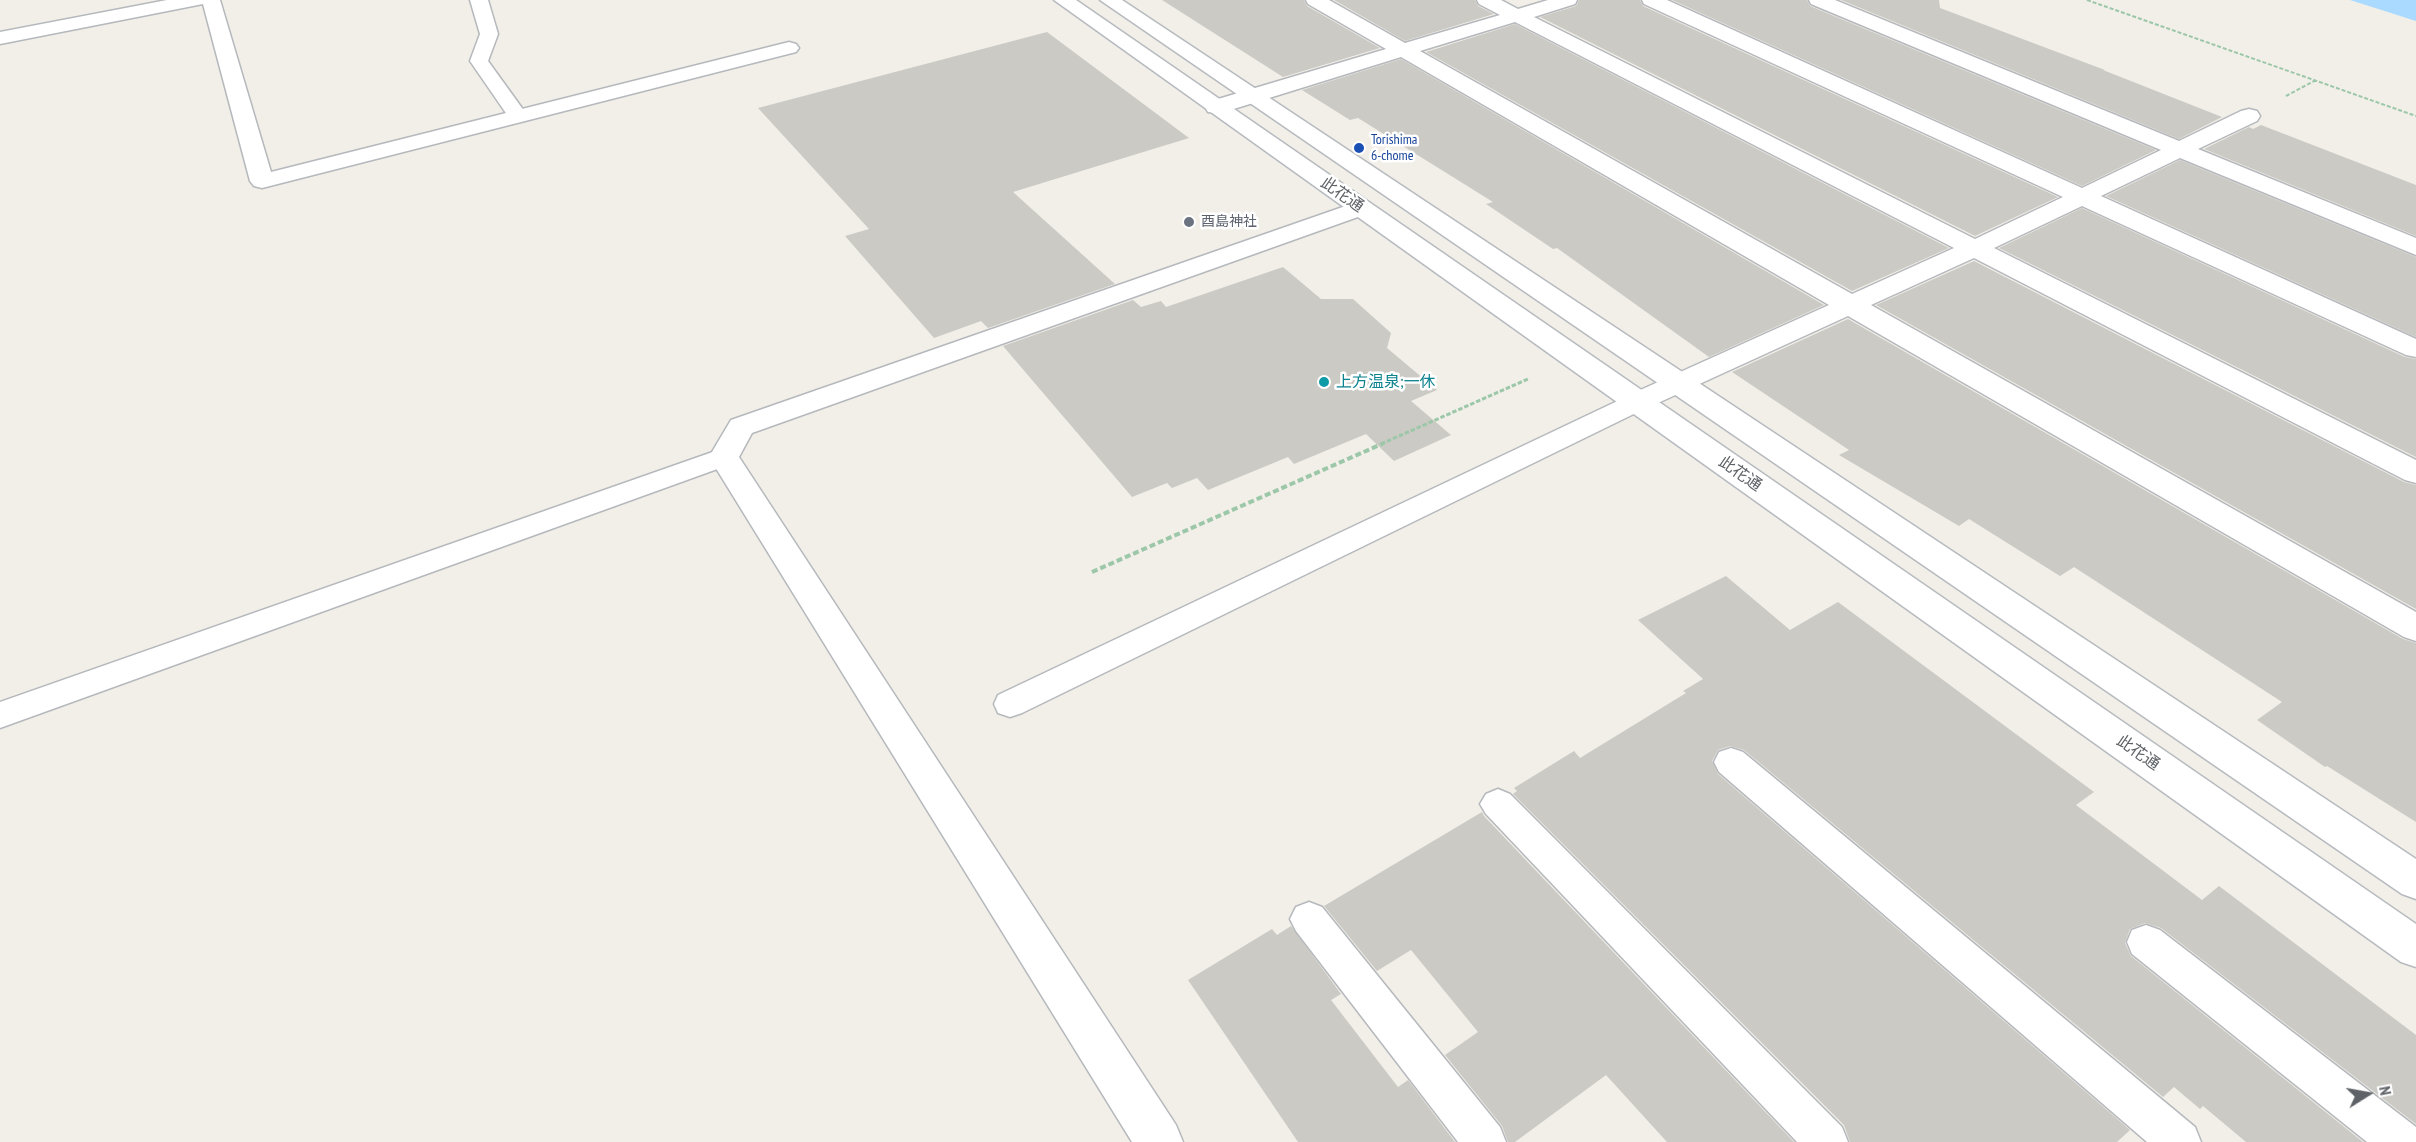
<!DOCTYPE html>
<html>
<head>
<meta charset="utf-8">
<style>
  body { margin:0 }
  #map { position:relative; width:2416px; height:1142px; overflow:hidden; background:#f1efe8; font-family:"PT Sans Narrow",sans-serif }
  canvas { display:block }
  .north { position:absolute; left:2338px; top:1064px; width:60px; height:60px; -webkit-text-stroke:4px #fff; paint-order:stroke; rotate:79deg; font-size:16px; font-weight:700; line-height:24px; text-align:center; color:#5f6368 }
  .north::after { content:''; display:block; margin:auto; width:21px; height:27px; background:#5f6368; clip-path:polygon(50% 0,100% 100%,50% 72%,0 100%) }
</style>
</head>
<body>
<div id="map">
<canvas width="2416" height="1142"></canvas>
<div class="north">N</div>
</div>
<script>
const c = document.querySelector('canvas').getContext('2d');
c.lineJoin = 'round';
function fill(path, color) {
  c.fillStyle = color;
  c.fill(path, 'evenodd');
}
function shape(rows) {
  const path = new Path2D();
  for (const r of rows) {
    path.moveTo(r[0], r[1]);
    for (let i = 2; i < r.length; i += 2) path.lineTo(r[i], r[i + 1]);
  }
  return path;
}
function stroke(path, color, width, dash) {
  c.strokeStyle = color;
  c.lineWidth = width;
  c.lineCap = dash ? 'butt' : 'round';
  c.setLineDash(dash || []);
  c.stroke(path);
}
function drawText(font, color, halo, rows, align = 'center') {
  c.font = font + ' "PT Sans Narrow","Noto Sans JP",sans-serif';
  c.lineWidth = 5;
  c.setLineDash([]);
  c.textBaseline = 'middle';
  c.strokeStyle = halo;
  c.fillStyle = color;
  for (const [text, x, y, turn = 0] of rows) {
    c.save();
    c.translate(x, y);
    c.rotate((+turn || 0) * Math.PI / 180);
    c.textAlign = isNaN(turn) ? turn : align;
    if (halo) c.strokeText(text, 0, 0);
    c.fillText(text, 0, 0);
    c.restore();
  }
}
const water = shape([
  [2350,0,2416,0,2416,21]
]);
const building = shape([
  [1162,0,1304,0,1307,6,1380,48,1283,77],
  [1334,0,1475,0,1478,6,1494,14,1405,41],
  [1579,0,1640,0,1643,6,2058,197,1975,236,1540,17,1576,6],
  [1672,0,1807,0,1810,6,2156,150,2082,186],
  [1841,0,1939,0,1940,8,2105,70,2103,70,2222,117,2179,139],
  [1515,24,1949,248,1852,291,1426,52],
  [1047,32,1189,138,1013,192,1115,284,988,328,981,321,934,338,845,236,869,229,758,108],
  [1401,59,1824,305,1709,357,1557,248,1553,249,1486,204,1493,202,1358,118,1350,120,1302,90],
  [2261,125,2416,185,2416,236,2204,149,2249,127,2253,129],
  [2180,160,2416,257,2416,337,2106,196],
  [2082,208,2405,357,2416,359,2416,457,1999,248],
  [1974,261,2404,482,2416,485,2416,609,1876,305],
  [1283,267,1321,299,1353,299,1391,333,1387,348,1437,390,1411,401,1451,435,1394,461,1366,434,1294,464,1288,457,1208,490,1197,478,1172,488,1167,483,1132,497,1003,346,1133,300,1141,307,1161,301,1166,307],
  [1848,319,2403,639,2416,643,2416,822,2327,766,2325,767,2257,720,2282,702,2074,567,2060,576,1969,519,1959,526,1839,455,1849,450,1732,372],
  [1726,576,1790,630,1838,602,2094,792,2076,805,2202,900,2219,886,2416,1035,2416,1124,2161,928,2145,923,2130,929,2125,943,2131,956,2363,1142,2246,1142,2203,1106,2200,1109,2174,1087,2163,1097,1744,750,1730,746,1718,750,1712,761,1718,774,2130,1130,2117,1142,1850,1142,1844,1125,1513,794,1517,791,1514,788,1574,751,1580,758,1686,693,1683,691,1703,679,1638,620],
  [1482,812,1484,816,1794,1142,1667,1142,1606,1075,1515,1142,1508,1142,1502,1126,1445,1055,1478,1032,1411,950,1377,971,1324,906],
  [1291,926,1341,994,1331,1000,1398,1087,1408,1080,1455,1142,1298,1142,1188,980,1272,929,1277,935]
]);
const pathFar2 = shape([
  [2087,0,2416,116],
  [2286,96,2314,81]
]);
const pathFar1 = shape([
  [1381,444,1528,379]
]);
const path = shape([
  [1092,572,1384,443]
]);
const lane = shape([
  [470,0,488,0,498,34,488,61,527,115,524,119,510,119,470,61,480,34,470,0],
  [1637,394,1646,396,1650,402,1646,408,1022,713,1010,717,998,713,994,704,998,695,1628,396,1637,394],
  [724,448,734,451,738,457,734,463,0,728,0,702,724,448],
  [1731,748,1743,752,2195,1127,2201,1142,2147,1142,1719,772,1714,762,1719,752,1731,748],
  [1498,789,1510,794,1842,1127,1848,1142,1797,1142,1486,814,1480,804,1486,794,1498,789],
  [1309,902,1322,907,1500,1127,1506,1142,1458,1142,1296,931,1290,919,1296,907,1309,902],
  [2146,925,2160,930,2416,1127,2416,1142,2367,1142,2132,954,2127,942,2132,930,2146,925]
]);
const street = shape([
  [167,0,220,0,271,172,789,42,796,44,799,48,796,52,262,188,254,186,250,181,203,4,0,44,0,32,167,0],
  [1306,0,1329,0,1405,43,1500,15,1479,4,1477,0,1501,0,1518,9,1548,0,1577,0,1575,4,1534,17,1975,239,2063,197,1644,4,1642,0,1667,0,2082,188,2161,150,1811,4,1809,0,1835,0,2179,141,2241,111,2249,109,2257,111,2260,116,2257,121,2198,149,2416,238,2416,255,2180,158,2101,196,2416,339,2416,357,2406,355,2082,206,1994,248,2416,460,2416,483,2405,480,1974,258,1871,305,2416,612,2416,641,2404,637,1848,316,1647,408,1637,411,1627,408,1623,402,1627,396,1829,305,1401,57,1224,112,1216,113,1208,112,1205,107,1208,102,1386,49,1308,4,1306,0],
  [1515,22,1954,248,1852,294,1420,51,1515,22],
  [1360,201,1369,203,1372,208,1369,213,752,433,739,457,1176,1125,1183,1142,1132,1142,709,457,731,420,1360,201]
]);
const secondary = shape([
  [1054,0,1076,0,2416,924,2416,967,2401,962,1054,0],
  [1100,0,1122,0,2416,859,2416,899,2402,894,1100,0]
]);
const markers = [
  [1359,148,6,"#1a4fb4"],
  [1189,222,6,"#6b7280"],
  [1324,382,6,"#0f9aa8"]
];
const farTransitnames = [
  ["Torishima",1371,140],
  ["6-chome",1371,156]
];
const farWorshipnames = [
  ["酉島神社",1201,222]
];
const streetNames = [
  ["此花通",1342,195,35],
  ["此花通",1740,474,35],
  ["此花通",2138,753,35]
];
const cultureNames = [
  ["上方温泉;一休",1336,382]
];
fill(water, '#aadaff');
fill(building, '#cccac5');
stroke(lane, '#b5b8bc', 3);
stroke(street, '#b5b8bc', 3);
stroke(secondary, '#b6babf', 3);
stroke(pathFar2, '#9cc7a9', 2, [4, 2]);
stroke(pathFar1, '#9cc7a9', 3, [4.5, 2]);
stroke(path, '#9cc7a9', 4, [6, 3]);
fill(lane, '#fff');
fill(street, '#fff');
fill(secondary, '#fff');
for (const [x, y, r, color] of markers) {
  const dot = new Path2D();
  dot.arc(x, y, r, 0, 2 * Math.PI);
  c.fillStyle = color;
  c.fill(dot);
  stroke(dot, '#fff', 2);
}
drawText('14px', '#164399', '#fff', farTransitnames, 'left');
drawText('14px', '#5b616d', '#fff', farWorshipnames, 'left');
drawText('16px', '#5f6368', '#fff', streetNames);
drawText('16px', '#0d838f', '#fff', cultureNames, 'left');
</script>
</body>
</html>
